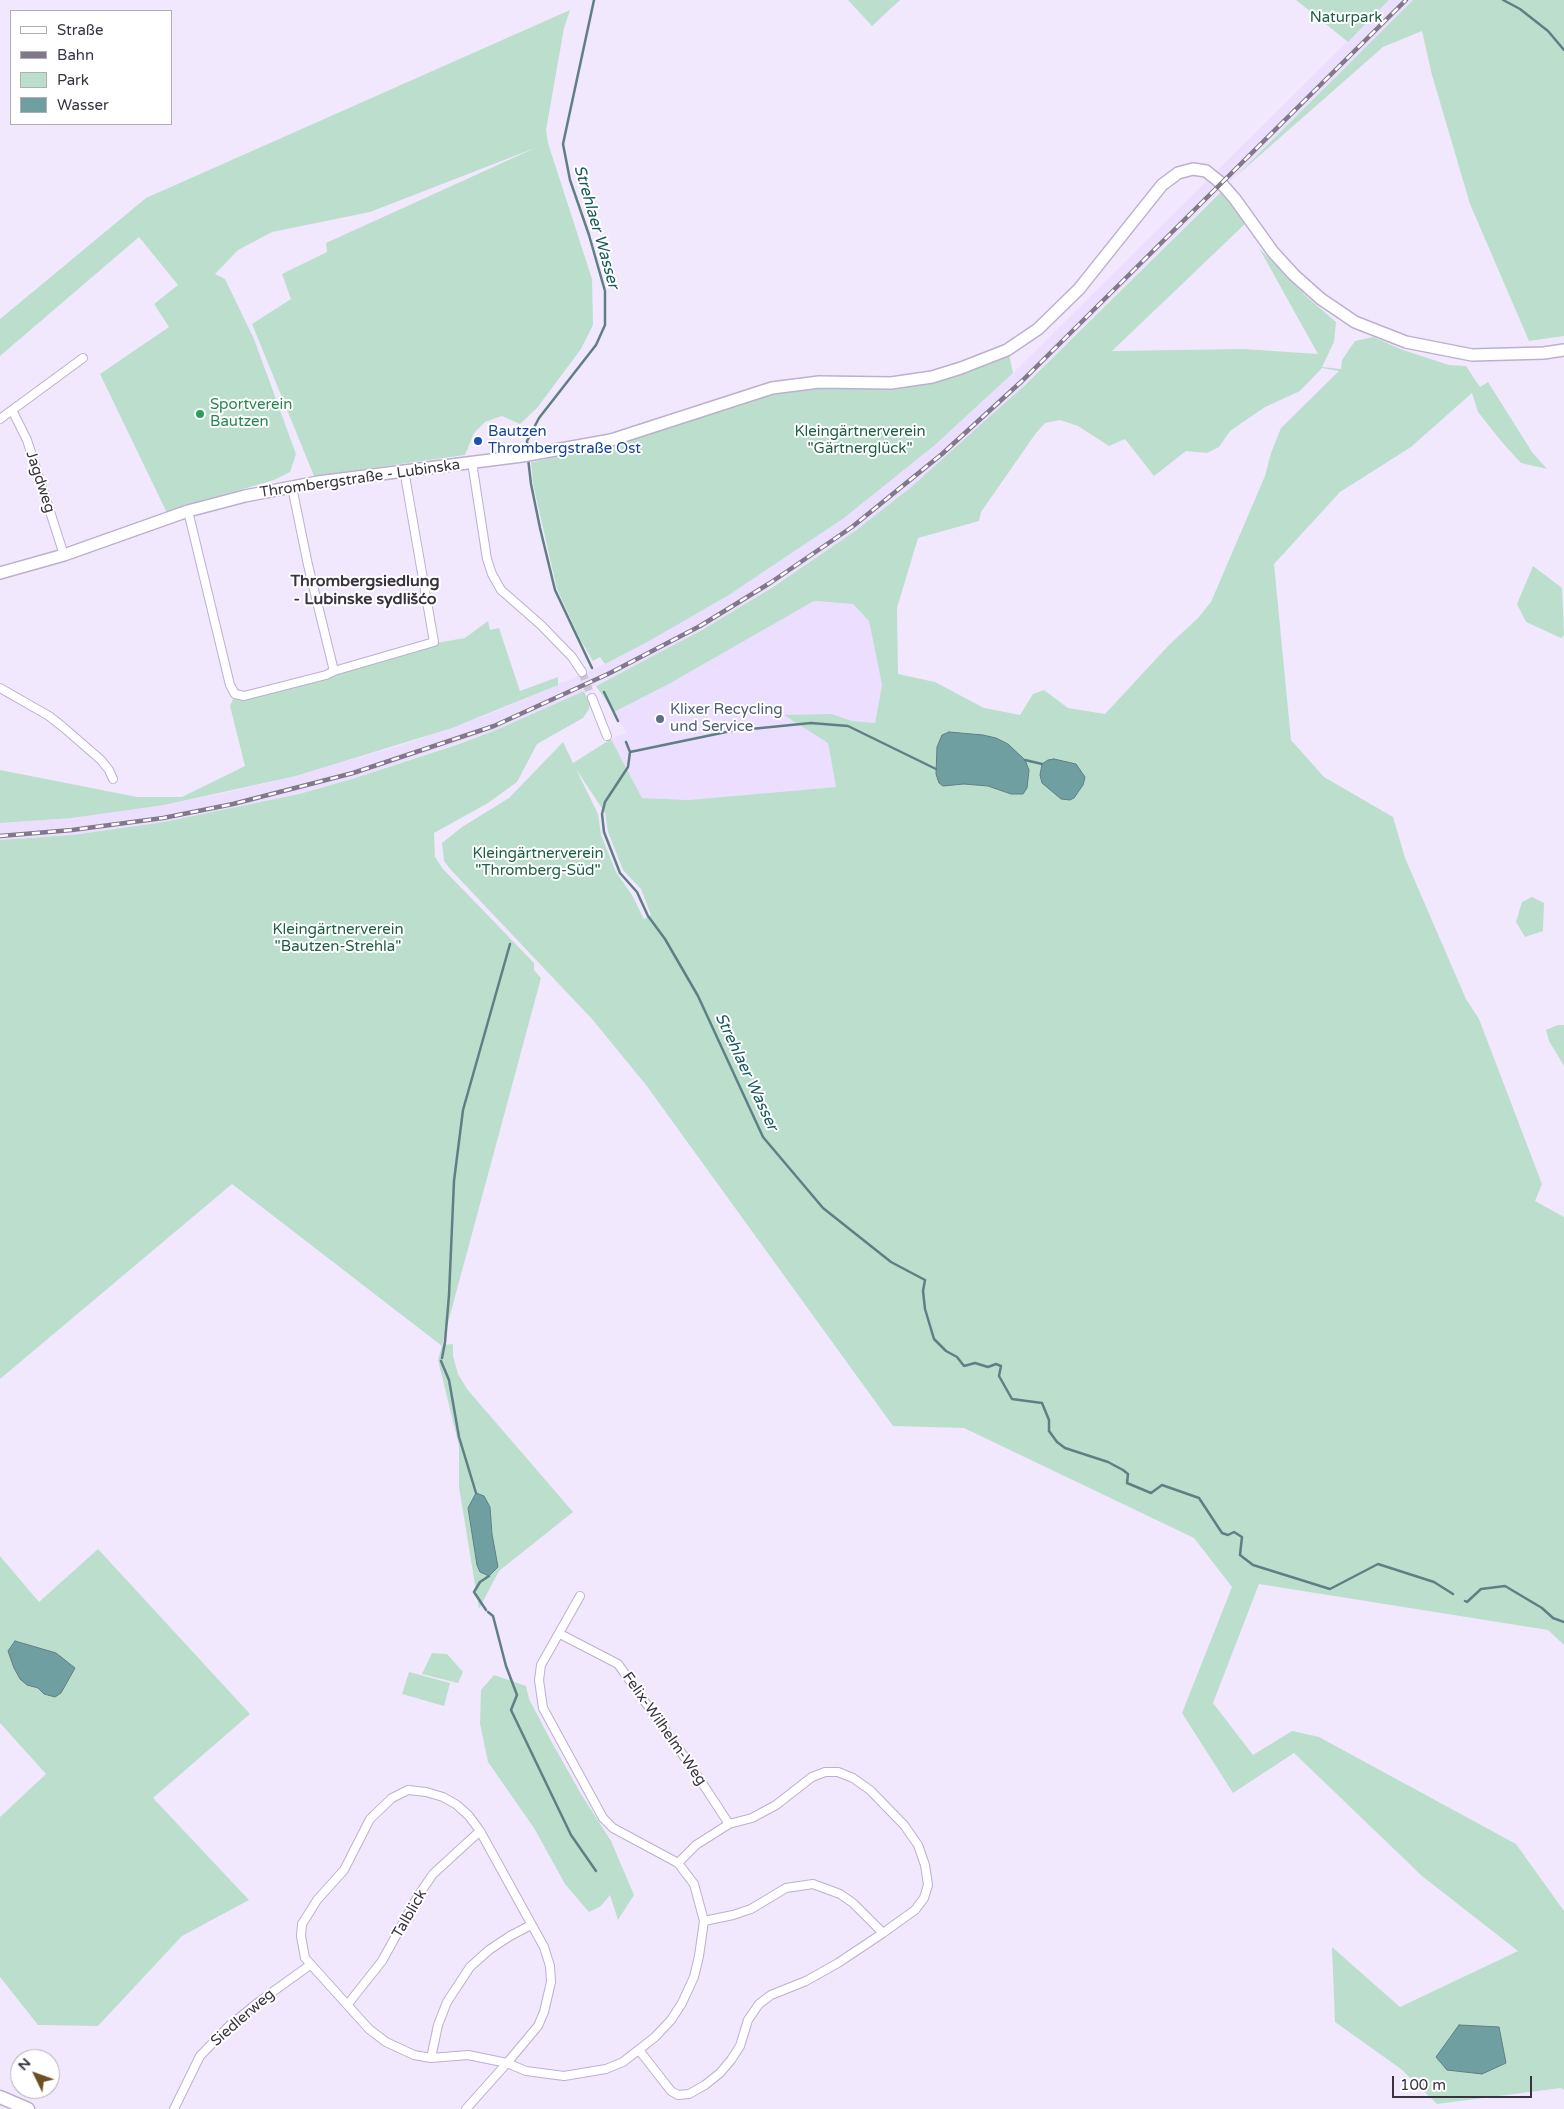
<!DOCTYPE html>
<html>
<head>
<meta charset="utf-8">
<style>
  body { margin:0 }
  #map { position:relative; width:1564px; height:2109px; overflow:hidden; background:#f1e8fd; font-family:"Varela Round",sans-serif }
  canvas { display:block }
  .legend { position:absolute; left:10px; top:10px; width:162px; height:115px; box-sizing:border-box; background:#fff; border:1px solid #b0adb3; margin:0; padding:6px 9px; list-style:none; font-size:15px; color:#393341 }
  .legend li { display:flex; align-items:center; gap:10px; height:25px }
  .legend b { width:25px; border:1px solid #b0adb3 }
  .north { position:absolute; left:10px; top:2049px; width:50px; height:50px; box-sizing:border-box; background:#fff; border:1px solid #b0adb3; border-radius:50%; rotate:312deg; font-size:14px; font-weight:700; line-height:20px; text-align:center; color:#393341 }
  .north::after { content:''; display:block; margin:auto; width:18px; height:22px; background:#6c5023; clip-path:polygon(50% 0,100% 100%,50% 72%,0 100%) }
  .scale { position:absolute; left:1392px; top:2076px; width:140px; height:22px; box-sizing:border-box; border:2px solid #393341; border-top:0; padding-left:6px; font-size:15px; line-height:18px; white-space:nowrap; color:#393341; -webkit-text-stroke:4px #fff; paint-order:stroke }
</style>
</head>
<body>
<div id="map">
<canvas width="1564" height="2109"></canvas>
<ul class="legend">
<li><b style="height:6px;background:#fff"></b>Straße</li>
<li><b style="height:6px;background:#807989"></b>Bahn</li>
<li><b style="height:14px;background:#bcdfcd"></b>Park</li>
<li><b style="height:14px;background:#709fa2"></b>Wasser</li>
</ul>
<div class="north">N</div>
<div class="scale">100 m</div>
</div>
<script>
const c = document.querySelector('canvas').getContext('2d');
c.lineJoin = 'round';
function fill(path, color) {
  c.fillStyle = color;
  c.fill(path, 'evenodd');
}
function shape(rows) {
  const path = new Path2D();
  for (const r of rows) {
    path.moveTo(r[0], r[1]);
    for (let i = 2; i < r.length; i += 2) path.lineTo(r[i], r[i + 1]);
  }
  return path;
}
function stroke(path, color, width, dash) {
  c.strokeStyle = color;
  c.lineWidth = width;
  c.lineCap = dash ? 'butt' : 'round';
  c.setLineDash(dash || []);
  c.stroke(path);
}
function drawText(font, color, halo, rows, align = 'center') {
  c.font = font + ' "Varela Round",sans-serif';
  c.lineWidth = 4;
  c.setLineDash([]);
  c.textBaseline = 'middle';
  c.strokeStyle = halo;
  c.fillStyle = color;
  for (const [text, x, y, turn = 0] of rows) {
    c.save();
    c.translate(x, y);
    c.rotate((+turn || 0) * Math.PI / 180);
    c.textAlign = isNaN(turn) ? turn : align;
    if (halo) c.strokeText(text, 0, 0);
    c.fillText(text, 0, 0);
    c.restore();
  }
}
const built = shape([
  [1389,0,1413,0,985,423,910,488,855,531,739,608,657,655,567,699,496,730,355,778,299,794,164,822,72,835,0,840,0,823,72,818,164,805,229,792,296,776,408,743,492,713,605,664,729,595,844,518,935,445,1013,373],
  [814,601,853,604,869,621,882,685,875,723,852,721,832,714,828,743,836,787,688,800,642,798,611,739,627,733,614,712,667,685]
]);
const green = shape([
  [848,0,900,0,872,26],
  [1296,0,1389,0,1348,42],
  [1413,0,1564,0,1564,336,1529,341,1470,204,1432,75,1422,31,1383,47,1234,178],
  [570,10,564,28,546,130,548,143,592,279,593,325,581,349,537,408,520,424,502,416,485,422,474,433,465,455,314,476,252,324,291,299,282,274,327,252,326,243,535,148,370,212,272,232,238,250,215,274,225,279,254,339,296,454,290,472,274,480,195,503,167,513,100,374,169,327,154,304,178,285,139,237,0,356,0,319,146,198],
  [1222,191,1246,223,1112,351,1243,349,1318,354,1259,248,1307,297,1336,322,1334,342,1322,367,1341,369,1342,360,1355,341,1373,337,1403,350,1449,365,1466,366,1480,387,1488,382,1532,452,1547,469,1521,463,1501,441,1478,412,1472,393,1411,447,1340,492,1274,564,1291,740,1324,777,1393,817,1405,858,1466,999,1479,1019,1542,1184,1535,1201,1564,1217,1564,1645,1548,1630,1259,1584,1213,1703,1253,1755,1292,1731,1319,1737,1516,1844,1564,1911,1564,2090,1561,2088,1437,2104,1401,2069,1335,2022,1332,1947,1400,2007,1518,1951,1422,1876,1294,1753,1233,1793,1182,1713,1232,1587,1194,1538,964,1428,893,1426,646,1085,592,1019,451,870,444,861,442,843,462,827,509,798,563,742,573,763,611,739,642,798,688,800,836,787,828,743,784,715,832,714,852,721,875,723,882,685,869,621,853,604,814,601,667,685,614,712,596,686,702,630,773,587,855,531,910,488,1025,385],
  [1322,368,1339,371,1281,428,1271,453,1265,476,1211,602,1198,618,1169,645,1105,714,1068,708,1044,690,1033,694,1020,715,984,708,935,682,898,674,897,608,918,538,979,521,981,512,1036,433,1045,423,1060,420,1078,426,1109,446,1125,439,1154,476,1186,451,1207,453,1219,447,1230,431,1265,407,1300,391],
  [949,732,996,738,1011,794,989,786,964,784,943,786,939,783,936,769],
  [576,769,605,813,608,832,623,870,641,889,651,915,644,919,632,895,616,872,601,835,598,814],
  [1009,354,1013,373,935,445,844,518,729,595,649,641,605,664,600,657,593,661,580,639,557,589,533,484,531,462,609,447,786,388,870,389,921,383,968,372],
  [1533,566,1562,588,1564,635,1561,638,1526,622,1517,604],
  [488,621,490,630,499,628,520,691,558,677,558,685,452,728,296,776,164,805,72,818,0,823,0,770,137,797,182,797,245,766,230,706,234,697,436,643,465,638],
  [584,691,590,704,589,709,583,718,537,744,517,782,488,803,434,833,435,857,443,869,534,963,534,970,541,978,442,1345,453,1344,453,1356,458,1374,467,1389,573,1512,499,1571,479,1609,459,1487,459,1446,438,1360,442,1346,232,1184,0,1379,0,840,72,835,164,822,299,794,355,778,456,745,496,730],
  [490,1507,492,1534,477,1565,475,1544],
  [1532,897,1544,903,1543,931,1525,937,1516,922,1522,902],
  [1558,1025,1564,1025,1564,1066,1549,1041,1546,1030],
  [98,1549,250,1714,153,1798,249,1900,182,1936,98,2026,38,2025,0,1977,0,1817,46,1774,0,1723,0,1556,39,1602],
  [432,1653,447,1654,463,1672,458,1683,422,1674],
  [409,1672,450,1683,444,1706,402,1694],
  [494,1675,526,1686,529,1699,550,1739,581,1794,611,1841,634,1895,618,1920,610,1895,601,1906,589,1912,565,1884,534,1828,488,1762,480,1724,481,1690]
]);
const water = shape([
  [949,732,983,735,996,738,1008,744,1025,760,1029,770,1027,788,1023,794,1011,794,988,786,964,784,943,786,939,783,936,774,937,747,942,735,949,732],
  [1054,759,1076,764,1085,777,1083,785,1074,798,1070,800,1061,799,1042,783,1040,775,1042,764,1048,760,1054,759],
  [476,1493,484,1496,490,1507,492,1534,498,1567,489,1576,480,1572,477,1565,468,1508,476,1493],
  [15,1641,56,1653,75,1668,61,1693,55,1697,44,1694,38,1688,27,1685,20,1679,14,1668,8,1651,15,1641],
  [1459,2025,1499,2027,1506,2063,1482,2074,1447,2070,1436,2057,1459,2025]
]);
const stream = shape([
  [1503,0,1520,9,1548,31,1564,50],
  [528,452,527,441,539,418,596,345,605,325,605,291,589,235,570,180,563,144,594,0],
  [528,458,531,484,540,528,555,590,592,668],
  [604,692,618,721],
  [626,742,630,752,628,767,605,802,602,814,604,832,620,873,637,892,648,916,665,939,698,996,763,1137,823,1208,891,1262,925,1280,923,1291,925,1309,934,1339,946,1351,957,1357,964,1366,975,1363,988,1367,996,1364,1001,1366,999,1376,1012,1399,1042,1403,1049,1420,1049,1431,1057,1442,1065,1448,1108,1462,1123,1470,1128,1474,1127,1483,1151,1493,1162,1485,1199,1498,1222,1533,1228,1535,1234,1532,1242,1537,1240,1555,1253,1565,1330,1589,1378,1564,1434,1582,1453,1594],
  [630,752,731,731,811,723,848,726,936,769],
  [1025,760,1042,764],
  [442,1358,445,1342,449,1295,454,1181,463,1110,510,944],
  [441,1361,449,1380,459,1437,476,1493],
  [1465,1601,1467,1602,1481,1589,1505,1586,1542,1608,1553,1618,1564,1622],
  [486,1610,474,1592,480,1582,489,1576],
  [488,1612,493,1616,506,1666,517,1695,511,1710,571,1835,596,1871]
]);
const streetTunnel = shape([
  [582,672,592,698]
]);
const street = shape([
  [12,410,27,440,64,555],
  [0,419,83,358],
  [472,462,487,559,492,574,501,590,541,625,572,657,582,672],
  [292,487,308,565,334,671],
  [188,511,230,685,235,694,244,696,326,675,334,671,434,642,404,470],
  [0,688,49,716,63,727,101,760,109,770,113,779],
  [592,698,607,736],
  [560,1634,618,1664,693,1769,729,1824],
  [408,1790,426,1792,443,1797,457,1805,469,1816,480,1831,544,1947,550,1966,551,1982,544,2012,538,2026,507,2063,468,2055,431,2058,414,2055,386,2042,369,2029,305,1958,301,1936,302,1924,309,1913,317,1900,344,1870,370,1819,392,1798,408,1790],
  [704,1921,733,1915,751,1909,786,1888,813,1884,840,1894,853,1903,883,1933],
  [348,2004,382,1961,418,1896,433,1874,480,1831],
  [639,2050,671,2091,678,2095,689,2094,705,2085,720,2073,731,2060,740,2046,748,2020,759,2004,771,1995,806,1981,838,1963,883,1933,915,1910,924,1898,928,1885,925,1865,918,1845,904,1825,870,1790,853,1778,838,1772,825,1772,812,1777,776,1805,752,1818,729,1824,696,1845,678,1863],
  [431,2058,438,2025,447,2002,470,1967,489,1950,510,1936,531,1925],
  [174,2109,200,2056,229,2026,260,2001,310,1965],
  [466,2109,507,2063,526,2071,564,2076,606,2069,623,2062,655,2037,671,2020,682,2003,694,1977,699,1956,704,1921,694,1884,678,1863,613,1828,603,1818,543,1708,539,1680,541,1665,580,1596]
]);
const secondary = shape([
  [0,573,64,555,188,511,245,496,318,482,522,456,611,440,772,388,819,382,891,383,932,377,961,368,1007,350,1038,329,1079,289,1162,185,1178,173,1193,169,1206,171,1221,183,1235,199,1273,252,1294,275,1321,299,1355,322,1406,342,1472,355,1544,353,1564,350]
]);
const primary = shape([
  [0,2097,28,2109]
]);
const rail = shape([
  [0,836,72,830,163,818,233,804,353,773,494,726,610,673,700,626,770,583,852,527,942,454,1022,381,1406,0]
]);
const markers = [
  [200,414,5,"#2e9e5b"],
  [478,441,5,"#1a4fb4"],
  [660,719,5,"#5c6f8a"]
];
const parkNames = [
  ["Naturpark",1346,18],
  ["Kleingärtnerverein",860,432],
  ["\"Gärtnerglück\"",860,449],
  ["Kleingärtnerverein",538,854],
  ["\"Thromberg-Süd\"",538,871],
  ["Kleingärtnerverein",338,930],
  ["\"Bautzen-Strehla\"",338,947]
];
const leisureNames = [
  ["Sportverein",210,405],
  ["Bautzen",210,422]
];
const transitNames = [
  ["Bautzen",488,432],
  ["Thrombergstraße Ost",488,449]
];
const streetNames = [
  ["Thrombergstraße - Lubinska",360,479,-8],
  ["Jagdweg",40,482,72],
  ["Felix-Wilhelm-Weg",664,1729,55],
  ["Talblick",410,1914,-60],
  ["Siedlerweg",243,2018,-41]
];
const serviceNames = [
  ["Klixer Recycling",670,710],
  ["und Service",670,727]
];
const waterNames = [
  ["Strehlaer Wasser",596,227,74],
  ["Strehlaer Wasser",746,1072,65]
];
const neighbourhoodNames = [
  ["Thrombergsiedlung",365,582],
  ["- Lubinske sydlišćo",365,600]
];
fill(built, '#ecdeff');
fill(green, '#bcdfcd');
fill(water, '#709fa2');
stroke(water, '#607f85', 1);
stroke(stream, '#607f85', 2.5);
stroke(streetTunnel, '#ccc4d7', 8, [8, 4]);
stroke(street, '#bdafd0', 10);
stroke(secondary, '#bdafd0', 14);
stroke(primary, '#bdafd0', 15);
stroke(street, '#fff', 8);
stroke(secondary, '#fff', 11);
stroke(primary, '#fff', 12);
stroke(rail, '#807989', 4.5);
stroke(rail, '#fff', 2.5, [8]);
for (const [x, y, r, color] of markers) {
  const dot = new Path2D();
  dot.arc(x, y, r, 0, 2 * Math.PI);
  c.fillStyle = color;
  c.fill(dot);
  stroke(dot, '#fff', 2);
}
drawText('15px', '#1d5f44', '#fff', parkNames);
drawText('15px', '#27864d', '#fff', leisureNames, 'left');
drawText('15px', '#164399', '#fff', transitNames, 'left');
drawText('15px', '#393341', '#fff', streetNames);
drawText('15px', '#4e5e75', '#fff', serviceNames, 'left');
drawText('italic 16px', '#175a5e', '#fff', waterNames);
drawText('bold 16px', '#393341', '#fff', neighbourhoodNames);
</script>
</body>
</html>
